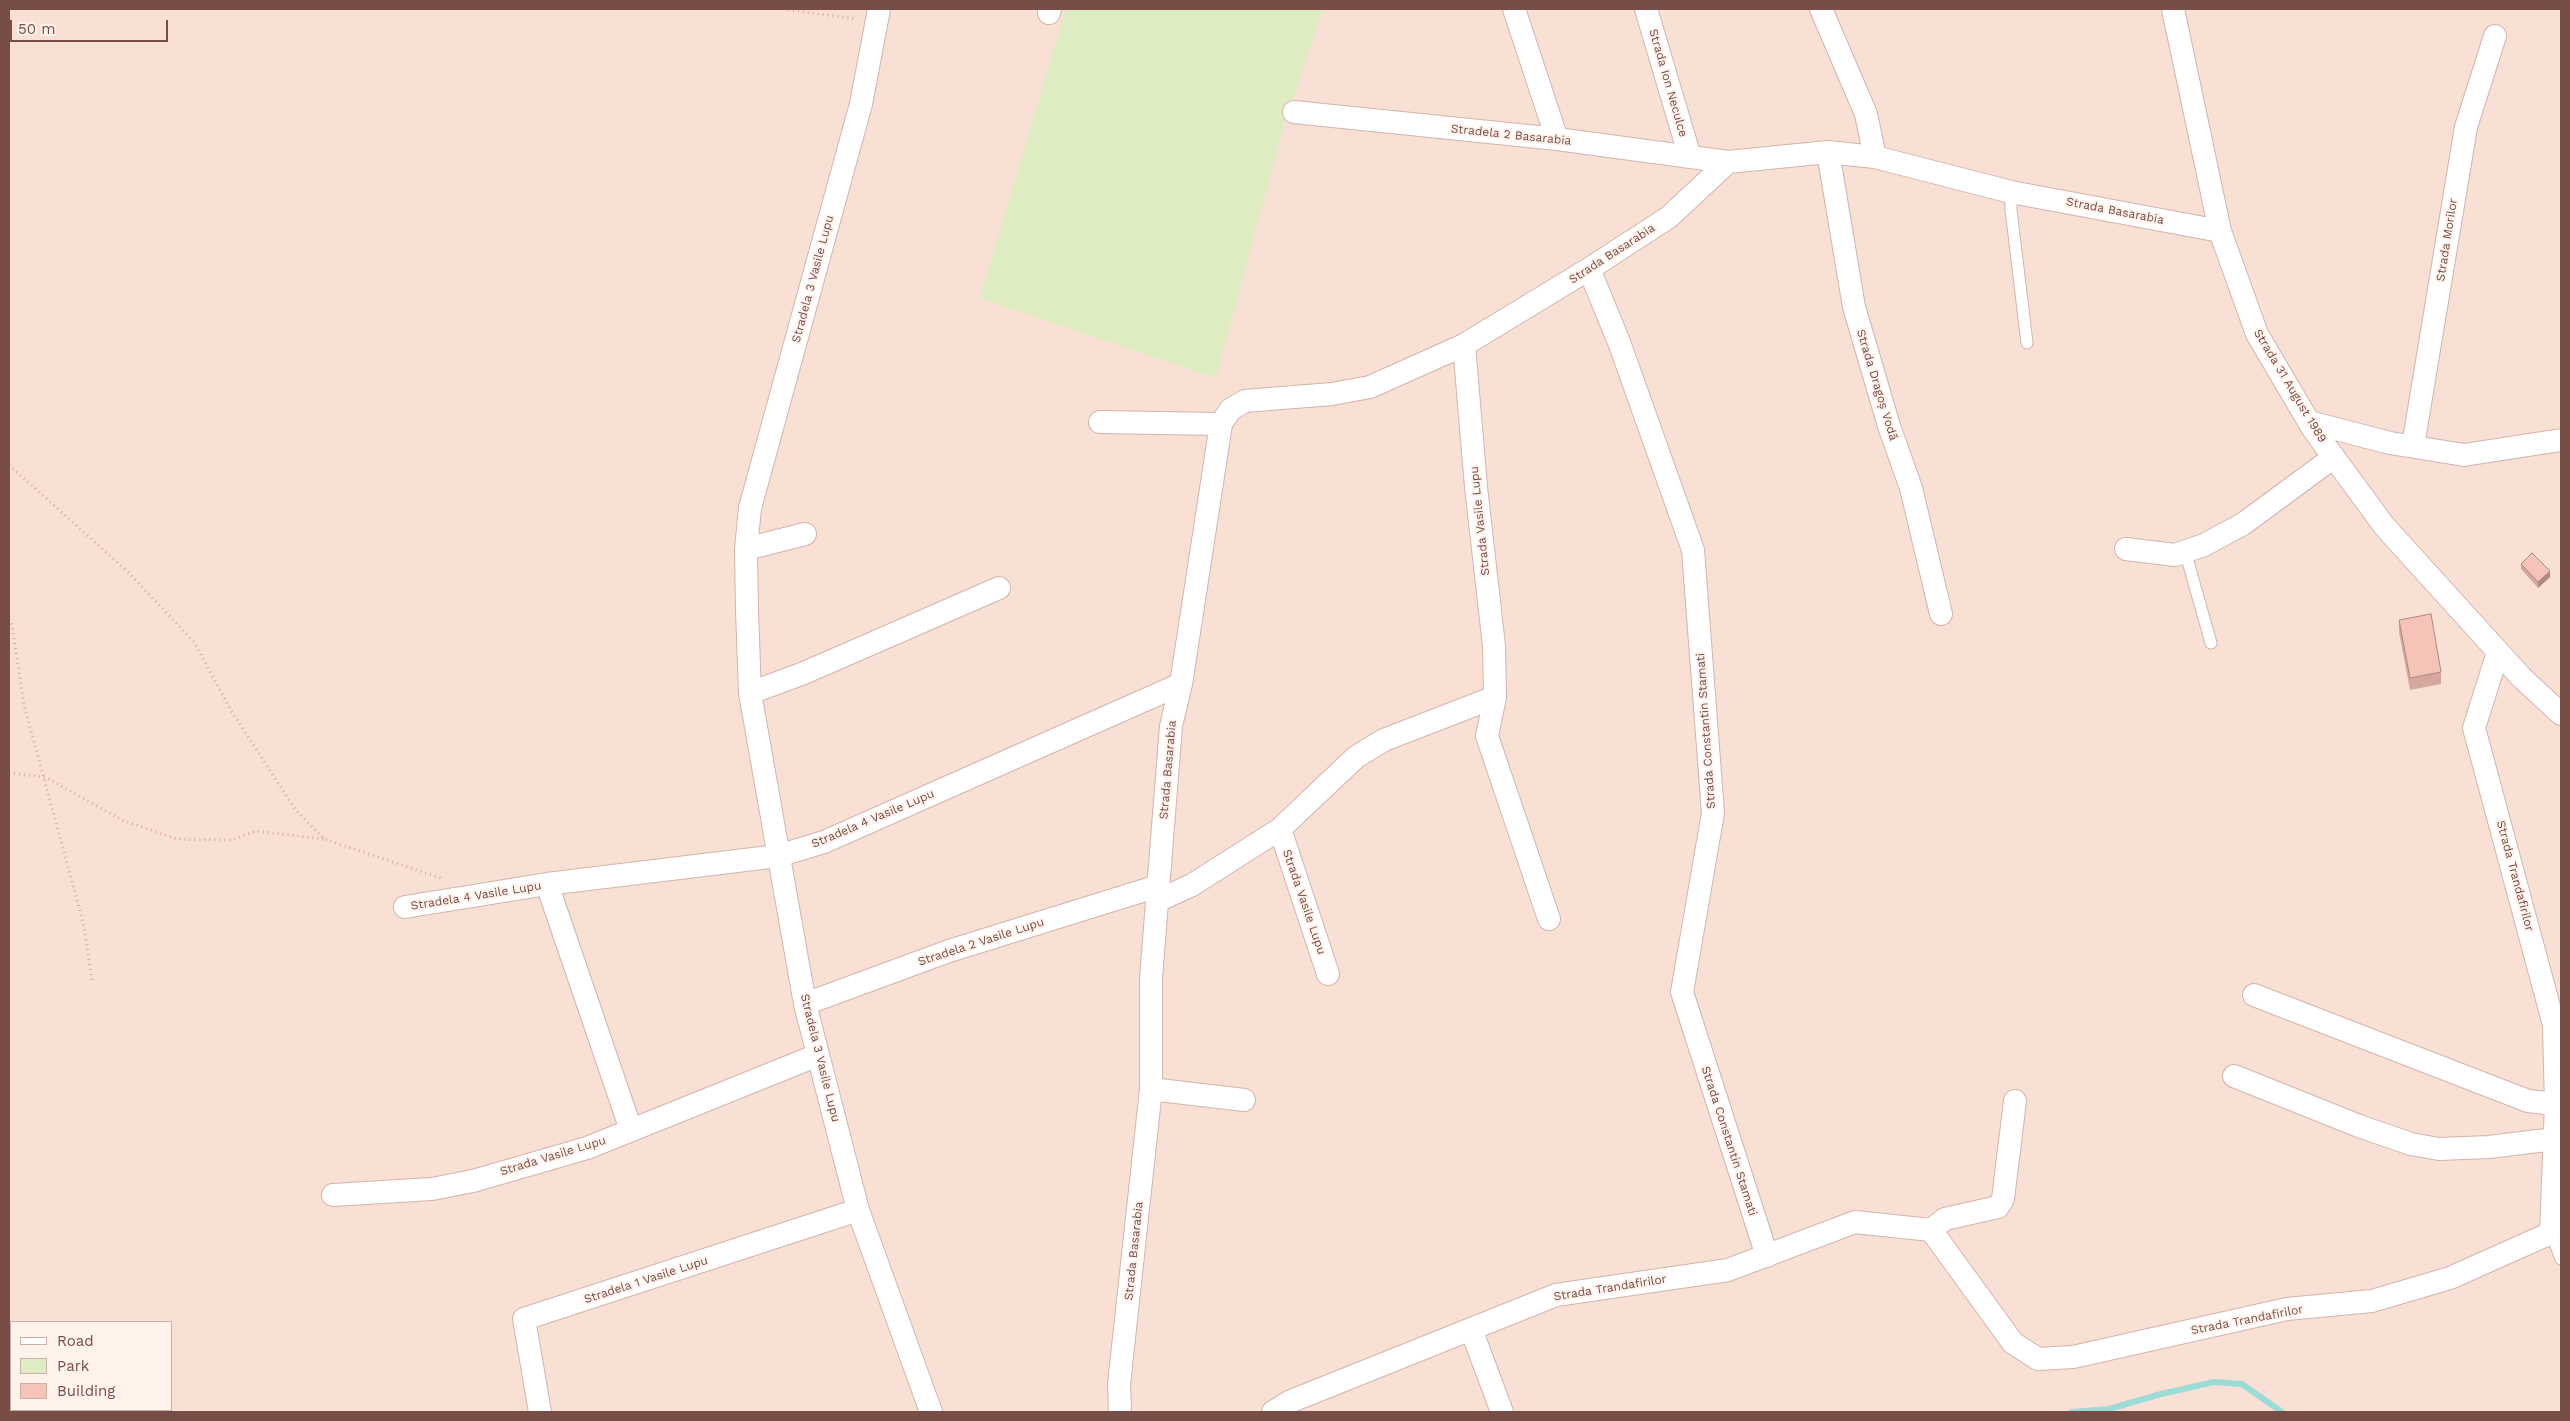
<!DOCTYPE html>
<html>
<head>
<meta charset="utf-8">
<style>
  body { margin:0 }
  #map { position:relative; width:2570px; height:1421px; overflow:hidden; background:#feeee4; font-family:"Work Sans",sans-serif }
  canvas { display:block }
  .frame { position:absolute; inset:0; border:10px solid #794d47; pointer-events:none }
  .legend { position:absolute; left:10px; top:1321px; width:162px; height:90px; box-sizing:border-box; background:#fff3ec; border:1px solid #c9b1aa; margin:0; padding:6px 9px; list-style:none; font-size:15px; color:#794d47 }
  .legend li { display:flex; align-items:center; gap:10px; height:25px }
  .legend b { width:25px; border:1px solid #c9b1aa }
  .scale { position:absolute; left:10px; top:20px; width:158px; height:22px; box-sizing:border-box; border:2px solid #794d47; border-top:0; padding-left:6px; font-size:15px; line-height:18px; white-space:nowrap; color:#794d47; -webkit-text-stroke:4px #fff3ec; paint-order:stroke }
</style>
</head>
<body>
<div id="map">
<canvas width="2570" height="1421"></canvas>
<div class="frame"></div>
<ul class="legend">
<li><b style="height:6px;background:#fff"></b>Road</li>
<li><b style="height:14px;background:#ddedc1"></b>Park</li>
<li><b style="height:14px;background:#f6c3b9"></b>Building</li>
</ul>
<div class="scale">50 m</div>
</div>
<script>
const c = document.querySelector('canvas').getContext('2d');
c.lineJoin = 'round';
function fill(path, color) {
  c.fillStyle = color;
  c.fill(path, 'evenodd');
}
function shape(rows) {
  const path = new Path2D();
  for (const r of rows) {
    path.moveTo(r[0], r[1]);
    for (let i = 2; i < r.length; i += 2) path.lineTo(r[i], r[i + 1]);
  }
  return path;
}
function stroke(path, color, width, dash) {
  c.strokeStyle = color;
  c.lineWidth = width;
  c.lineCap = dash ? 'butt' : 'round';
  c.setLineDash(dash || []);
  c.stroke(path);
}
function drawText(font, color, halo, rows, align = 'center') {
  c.font = font + ' "Work Sans",sans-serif';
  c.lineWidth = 4;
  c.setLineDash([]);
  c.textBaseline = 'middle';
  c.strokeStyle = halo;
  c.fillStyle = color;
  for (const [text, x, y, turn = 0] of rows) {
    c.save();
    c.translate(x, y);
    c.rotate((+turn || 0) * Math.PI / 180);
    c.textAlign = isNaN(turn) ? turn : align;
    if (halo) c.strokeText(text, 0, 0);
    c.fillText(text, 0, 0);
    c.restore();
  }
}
const residential = shape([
  [9,9,2561,9,2561,1412,9,1412],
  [11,1322,171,1322,171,1410,11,1410]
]);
const green = shape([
  [1066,9,1323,9,1283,128,1216,378,980,298]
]);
const stream = shape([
  [2072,1412,2109,1409,2161,1394,2214,1382,2242,1384,2282,1412]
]);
const path = shape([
  [783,9,856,19],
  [9,465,128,572,194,642,232,712,295,809,324,839,441,878],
  [9,619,12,625,24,705,84,926,92,981],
  [9,773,45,777,124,821,177,839,231,840,256,831,324,839]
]);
const service = shape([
  [2011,192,2011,210,2027,343],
  [2185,551,2211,643],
  [2551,1233,2561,1259]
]);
const minor = shape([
  [879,9,861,104,750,508,746,549,747,610,750,693,805,1004,858,1210,931,1412],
  [1514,9,1557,139],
  [1646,9,1690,157],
  [1821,9,1866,114,1875,157],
  [2173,9,2220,231,2257,334,2313,429,2385,527,2522,678,2561,714],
  [1049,13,1050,9],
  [1294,112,1557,139,1728,162],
  [1828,152,1854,307,1889,426,1911,488,1941,614],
  [1589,269,1619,342,1693,550,1713,813,1682,992,1767,1256],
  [1464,345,1476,487,1494,646,1495,697,1487,736,1549,919],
  [1100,422,1221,424],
  [2309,422,2390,443,2464,455,2561,440],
  [2413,446,2466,127,2495,36],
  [746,549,805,534],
  [2126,549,2175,555,2204,545,2243,524,2334,457],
  [750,693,804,673,999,588],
  [1280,829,1328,974],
  [547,884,631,1130],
  [1157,901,1192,885,1280,829,1356,757,1384,740,1495,697],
  [405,907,547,884,778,856,824,842,1181,684],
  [2254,995,2528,1101,2556,1104],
  [805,1004,949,951,1158,886],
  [2234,1076,2359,1126,2411,1144,2439,1149,2489,1147,2554,1139],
  [1151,1089,1244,1100],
  [333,1195,432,1189,473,1181,587,1148,818,1055],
  [1931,1230,1945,1219,1998,1207,2003,1199,2015,1101],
  [1471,1329,1502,1412],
  [540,1412,524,1319,858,1210],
  [1120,1412,1119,1384,1151,1089,1151,978,1171,726,1181,684,1221,424,1230,410,1245,401,1332,394,1370,387,1464,345,1589,269,1669,217,1728,162,1828,152,1875,157,2011,192,2220,231],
  [1273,1412,1289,1402,1556,1295,1728,1270,1855,1222,1931,1230,2013,1343,2038,1359,2073,1357,2287,1309,2372,1301,2450,1278,2551,1233,2556,1104,2554,1025,2474,728,2498,652]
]);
const wall = shape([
  [2521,564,2550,577,2538,588,2521,569],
  [2399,620,2441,672,2441,684,2410,690,2399,632]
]);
const shadedWall = shape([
  [2550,571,2550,577,2538,588,2538,582]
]);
const building = shape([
  [2532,553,2550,571,2538,582,2521,564,2532,553],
  [2431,614,2441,672,2410,678,2399,620,2431,614]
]);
const streetNames = [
  ["Strada Ion Neculce",1668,83,74],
  ["Stradela 2 Basarabia",1511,135,6],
  ["Strada Basarabia",2115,211,11],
  ["Strada Morilor",2447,240,-81],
  ["Strada Basarabia",1612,254,-33],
  ["Stradela 3 Vasile Lupu",813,279,-75],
  ["Strada Dragoș Vodă",1877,385,73],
  ["Strada 31 August 1989",2290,386,59],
  ["Strada Vasile Lupu",1480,521,-96],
  ["Strada Constantin Stamati",1706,731,-94],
  ["Strada Basarabia",1168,770,-85],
  ["Stradela 4 Vasile Lupu",873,819,-23],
  ["Strada Trandafirilor",2515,876,75],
  ["Stradela 4 Vasile Lupu",476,896,-9],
  ["Strada Vasile Lupu",1304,902,71],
  ["Stradela 2 Vasile Lupu",981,942,-18],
  ["Stradela 3 Vasile Lupu",820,1058,76],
  ["Strada Constantin Stamati",1729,1141,72],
  ["Strada Vasile Lupu",553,1156,-17],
  ["Strada Basarabia",1134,1251,-84],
  ["Stradela 1 Vasile Lupu",646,1280,-18],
  ["Strada Trandafirilor",1610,1288,-9],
  ["Strada Trandafirilor",2247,1320,-11]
];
fill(residential, '#f8e0d5');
fill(green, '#ddedc1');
stroke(stream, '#9cdcd7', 6);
stroke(service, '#d3b4ac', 13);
stroke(minor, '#d3b4ac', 24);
stroke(path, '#dba69c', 3, [1, 4]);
stroke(service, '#fff', 11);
stroke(minor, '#fff', 22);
fill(wall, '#d4a89f');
fill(shadedWall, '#ac8882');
fill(building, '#f6c3b9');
stroke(building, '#ac8882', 1);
drawText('12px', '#794d47', '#fff3ec', streetNames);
</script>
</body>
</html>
